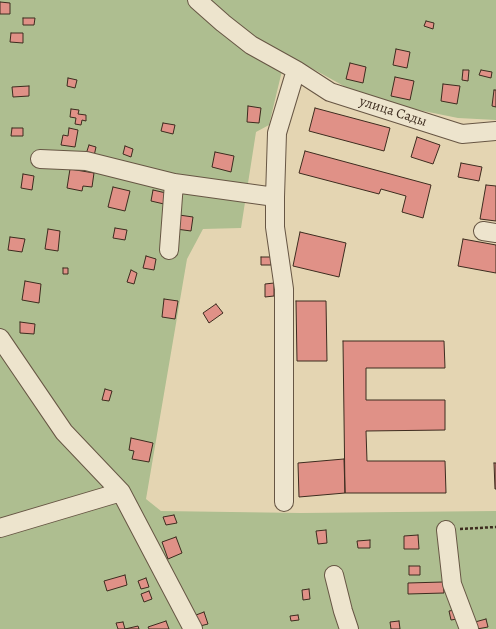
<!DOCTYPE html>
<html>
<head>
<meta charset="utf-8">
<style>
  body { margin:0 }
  canvas { display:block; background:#e4d5b2 }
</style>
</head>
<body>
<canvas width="496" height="629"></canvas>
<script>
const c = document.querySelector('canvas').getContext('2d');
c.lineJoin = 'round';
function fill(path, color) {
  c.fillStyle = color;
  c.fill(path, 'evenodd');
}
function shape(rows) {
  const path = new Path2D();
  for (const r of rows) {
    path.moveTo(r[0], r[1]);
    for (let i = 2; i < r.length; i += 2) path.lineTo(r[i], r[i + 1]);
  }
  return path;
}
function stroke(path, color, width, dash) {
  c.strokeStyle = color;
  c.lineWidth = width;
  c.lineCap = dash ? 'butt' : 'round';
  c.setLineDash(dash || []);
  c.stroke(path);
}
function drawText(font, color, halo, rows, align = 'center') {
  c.font = font + ' Alegreya,serif';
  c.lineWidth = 3;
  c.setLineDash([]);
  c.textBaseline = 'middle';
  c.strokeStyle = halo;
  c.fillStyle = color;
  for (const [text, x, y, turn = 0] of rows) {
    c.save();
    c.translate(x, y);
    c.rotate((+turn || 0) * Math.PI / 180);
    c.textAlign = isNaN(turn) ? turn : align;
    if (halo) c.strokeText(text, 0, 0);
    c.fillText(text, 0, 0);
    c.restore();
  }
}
const green = shape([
  [0,0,496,0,496,120,458,118,369,100,286,54,269,125,256,132,241,228,203,229,187,259,146,499,161,511,301,513,496,511,496,629,0,629]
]);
const building = shape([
  [0,2,10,3,10,14,0,14,0,2],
  [23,18,35,18,34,25,23,25,23,18],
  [426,21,434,23,433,29,424,26,426,21],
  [11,33,23,33,23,43,10,42,11,33],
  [396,49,410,52,407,68,393,65,396,49],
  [350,63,366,67,363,83,346,79,350,63],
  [463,70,469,70,468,81,462,80,463,70],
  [481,70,492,72,491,78,479,75,481,70],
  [395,77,414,81,410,100,391,96,395,77],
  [68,78,77,80,75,88,67,86,68,78],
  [443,84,460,86,457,104,441,101,443,84],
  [29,86,29,96,13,97,12,87,29,86],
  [494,90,496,90,496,107,492,106,494,90],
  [248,106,261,108,259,123,247,122,248,106],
  [315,108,390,128,384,151,309,131,315,108],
  [71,109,79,110,78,114,86,115,86,121,82,120,81,125,75,124,76,118,70,117,71,109],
  [163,123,175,125,173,134,161,131,163,123],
  [12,128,23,128,23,136,11,136,12,128],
  [69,128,78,130,75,147,61,145,63,135,68,136,69,128],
  [417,137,440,145,433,164,411,157,417,137],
  [89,145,96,147,94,156,86,154,89,145],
  [125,146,133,149,131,157,123,154,125,146],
  [305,151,431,185,423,218,402,212,406,196,381,189,379,194,299,173,305,151],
  [215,152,234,156,231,172,212,167,215,152],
  [461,163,482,167,479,181,458,177,461,163],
  [70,169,94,173,92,187,83,186,82,191,67,188,70,169],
  [23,174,34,176,32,190,21,188,23,174],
  [486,185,496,186,496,221,480,219,486,185],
  [113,187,130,191,125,211,108,207,113,187],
  [153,190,166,193,164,204,151,201,153,190],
  [179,215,193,217,191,231,176,229,179,215],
  [115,228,127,230,125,240,113,238,115,228],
  [48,229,60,231,58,251,45,249,48,229],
  [300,232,346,243,339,277,293,266,300,232],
  [10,237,25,239,22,252,8,250,10,237],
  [463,239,496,245,496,273,458,266,463,239],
  [146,256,156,259,154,270,143,268,146,256],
  [261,257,271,257,271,265,261,265,261,257],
  [63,268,68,268,68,274,63,274,63,268],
  [131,270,137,273,134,284,127,282,131,270],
  [25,281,41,284,39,303,22,300,25,281],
  [274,283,274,296,265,297,265,284,274,283],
  [164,299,178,301,175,319,162,317,164,299],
  [296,301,326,301,327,361,297,361,296,301],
  [216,304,223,313,209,323,203,313,216,304],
  [20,322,35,324,34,334,20,333,20,322],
  [343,341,444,341,445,368,366,368,366,400,445,400,445,430,366,431,367,461,445,461,446,493,345,493,343,341],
  [105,389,112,391,109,401,102,400,105,389],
  [131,438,153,443,149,462,132,459,134,451,129,450,131,438],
  [344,459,345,493,299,497,298,463,344,459],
  [494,463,496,463,496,489,495,489,494,463],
  [174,515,177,523,166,525,163,517,174,515],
  [326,530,327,543,318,544,316,531,326,530],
  [418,535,419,549,404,549,404,536,418,535],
  [176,537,182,553,168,559,162,542,176,537],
  [370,540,370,548,358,548,357,541,370,540],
  [409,566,420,566,420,575,409,575,409,566],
  [125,575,127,585,107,591,104,581,125,575],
  [146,578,149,587,141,589,138,581,146,578],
  [443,582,444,593,408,594,408,583,443,582],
  [309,589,310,599,303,600,302,590,309,589],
  [149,591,152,599,144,602,141,594,149,591],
  [455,610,457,619,451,620,449,611,455,610],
  [204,612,208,624,200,626,196,615,204,612],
  [298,615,299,620,291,621,290,616,298,615],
  [486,619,488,627,477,629,475,622,486,619],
  [166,621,169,629,149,629,148,627,166,621],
  [399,621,400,629,391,629,390,622,399,621],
  [123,622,125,629,138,626,139,629,118,629,116,623,123,622]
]);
const path = shape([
  [460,529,496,527]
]);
const minor = shape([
  [197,0,223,23,251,45,296,70,330,92,462,134,496,131],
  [40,159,86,161,174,183,275,197],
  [483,231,496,233],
  [169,250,174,183],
  [0,338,64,432,121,492,193,629],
  [284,502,284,289,275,227,275,197,277,133,296,70],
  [0,528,121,492],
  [446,530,452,584,469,629],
  [334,575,343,611,349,629]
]);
const streetNames = [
  ["улица Сады",393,112,18]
];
fill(green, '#aebe90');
fill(building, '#e09187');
stroke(building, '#3d2c1f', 1);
stroke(minor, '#675644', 20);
stroke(path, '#3d2c1f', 2.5, [3, 2]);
stroke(minor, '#ede4cd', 18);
drawText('14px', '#3d2c1f', '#ede4cd', streetNames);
</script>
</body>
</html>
